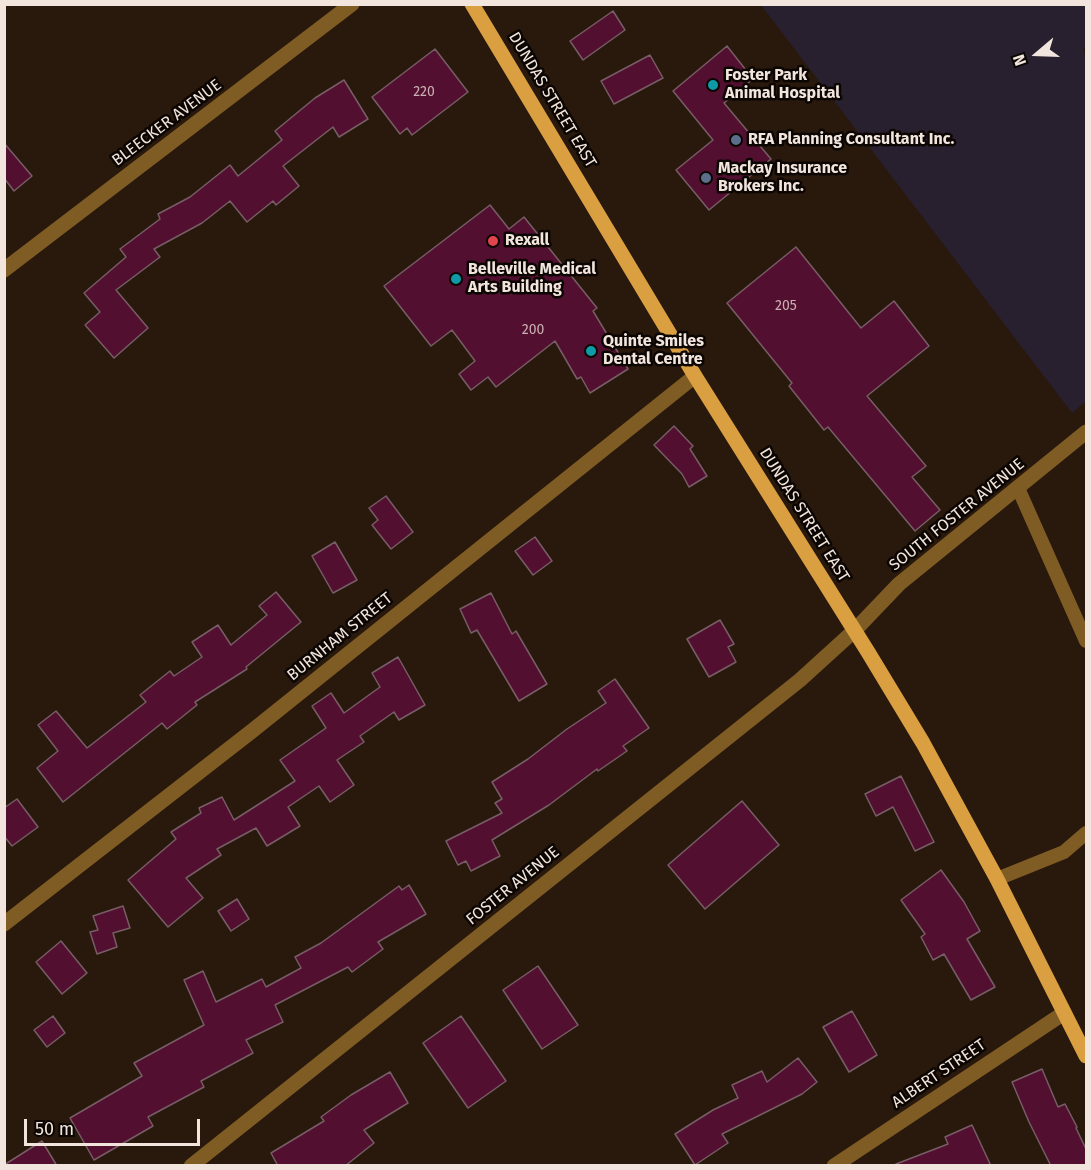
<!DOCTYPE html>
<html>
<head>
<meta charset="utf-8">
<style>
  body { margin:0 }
  #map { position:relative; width:1091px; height:1170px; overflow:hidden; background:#29180c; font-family:"Fira Sans",sans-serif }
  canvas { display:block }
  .frame { position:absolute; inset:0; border:6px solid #f2e5dd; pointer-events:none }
  .north { position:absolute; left:1007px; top:24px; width:60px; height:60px; -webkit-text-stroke:4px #0c0603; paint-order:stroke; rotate:251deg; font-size:16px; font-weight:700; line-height:24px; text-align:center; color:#f2e5dd }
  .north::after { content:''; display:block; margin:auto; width:21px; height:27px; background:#f2e5dd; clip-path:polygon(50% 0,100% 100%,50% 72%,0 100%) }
  .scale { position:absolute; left:24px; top:1119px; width:176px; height:27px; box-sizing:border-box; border:3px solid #f2e5dd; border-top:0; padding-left:8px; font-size:18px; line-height:21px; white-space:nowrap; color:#f2e5dd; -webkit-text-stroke:4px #0c0603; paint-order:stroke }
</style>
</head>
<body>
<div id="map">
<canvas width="1091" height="1170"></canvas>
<div class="frame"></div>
<div class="north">N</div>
<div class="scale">50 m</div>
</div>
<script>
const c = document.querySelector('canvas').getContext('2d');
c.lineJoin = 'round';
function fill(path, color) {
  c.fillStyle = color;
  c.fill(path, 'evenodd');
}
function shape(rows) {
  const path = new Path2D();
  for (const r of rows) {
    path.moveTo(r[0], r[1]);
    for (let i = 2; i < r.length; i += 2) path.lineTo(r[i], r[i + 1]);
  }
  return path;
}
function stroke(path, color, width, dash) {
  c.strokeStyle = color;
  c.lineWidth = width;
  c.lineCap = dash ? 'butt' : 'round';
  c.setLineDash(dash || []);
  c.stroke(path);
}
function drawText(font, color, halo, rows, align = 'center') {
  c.font = font + ' "Fira Sans",sans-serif';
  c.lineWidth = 5;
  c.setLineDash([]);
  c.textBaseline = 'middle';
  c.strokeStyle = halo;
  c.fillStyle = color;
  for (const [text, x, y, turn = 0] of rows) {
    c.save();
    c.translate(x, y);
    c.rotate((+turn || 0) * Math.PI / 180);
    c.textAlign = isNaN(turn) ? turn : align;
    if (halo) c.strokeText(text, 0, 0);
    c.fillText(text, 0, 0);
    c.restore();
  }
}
const industrial = shape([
  [761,5,1086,5,1086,47,1083,49,1086,60,1086,401,1072,413]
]);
const building = shape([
  [613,11,625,30,583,60,570,41,613,11],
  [727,46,753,79,724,103,771,159,709,210,676,170,713,140,673,91,727,46],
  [435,49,468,92,412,135,407,128,400,134,372,97,435,49],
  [650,55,663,78,614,104,601,81,650,55],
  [344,80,368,119,339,137,333,127,283,166,299,186,276,205,273,201,247,222,230,201,202,223,154,249,160,257,116,290,148,328,114,358,85,325,100,312,84,293,126,257,120,249,160,219,158,214,190,197,230,165,238,176,282,140,275,131,315,98,344,80],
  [4,143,32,176,14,191,4,178,4,143],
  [490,205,509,229,524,217,597,308,593,311,628,369,590,393,581,377,577,379,555,341,496,387,488,377,471,390,459,374,475,361,452,330,431,346,384,286,490,205],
  [796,247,861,328,894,301,929,346,867,396,926,466,912,477,940,510,915,531,828,427,824,430,789,386,792,383,727,303,796,247],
  [674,426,693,446,690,449,707,476,689,487,682,474,654,445,674,426],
  [386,496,413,532,391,549,372,525,378,520,369,508,386,496],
  [535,537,552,561,533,575,515,551,535,537],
  [335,542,357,580,333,593,312,556,335,542],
  [276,592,301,622,246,667,247,669,195,702,197,705,167,729,162,723,63,802,37,768,58,751,38,725,56,711,87,748,146,702,140,695,170,671,174,676,202,657,192,642,218,625,231,645,267,615,259,606,276,592],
  [491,593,512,634,516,631,547,684,519,701,477,630,471,633,460,609,491,593],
  [720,620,734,644,728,647,736,662,709,677,687,639,720,620],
  [398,657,425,705,399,720,394,712,360,736,364,742,337,760,354,785,330,802,319,786,288,807,300,826,267,846,256,828,217,849,221,855,186,878,203,898,168,927,128,880,176,839,171,832,201,813,199,808,222,797,234,820,295,781,280,760,326,728,312,706,331,693,344,713,380,687,372,673,398,657],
  [615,679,649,728,623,746,627,751,598,771,597,769,549,805,492,840,500,856,471,871,466,861,458,865,446,841,502,813,495,803,502,799,492,782,528,759,567,729,606,703,598,691,615,679],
  [901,776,934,842,915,851,893,807,876,816,865,794,901,776],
  [17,799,38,827,12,846,4,836,4,808,17,799],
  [742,801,779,845,705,909,668,865,742,801],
  [941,870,964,902,980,931,967,939,995,987,971,1000,944,954,933,960,921,937,925,934,901,900,941,870],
  [409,885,426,914,378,942,383,949,352,972,348,967,275,1005,283,1022,246,1040,253,1053,201,1081,204,1087,148,1117,153,1126,94,1160,70,1118,142,1076,134,1063,204,1025,184,980,203,971,216,1002,262,979,266,987,301,968,295,957,321,943,399,886,402,890,409,885],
  [237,899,249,919,231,931,218,911,237,899],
  [123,906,130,928,113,933,117,947,97,954,90,932,98,930,93,916,123,906],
  [61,941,87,973,62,994,36,962,61,941],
  [538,966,578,1025,542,1049,503,990,538,966],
  [852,1011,877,1055,849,1072,823,1027,852,1011],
  [53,1016,65,1033,47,1047,34,1030,53,1016],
  [461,1016,506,1081,468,1108,423,1043,461,1016],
  [798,1058,817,1082,802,1094,722,1134,728,1143,695,1165,675,1134,713,1110,738,1098,732,1085,762,1071,767,1082,798,1058],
  [1042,1069,1058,1107,1065,1104,1077,1127,1076,1128,1086,1149,1086,1166,1051,1166,1029,1122,1012,1082,1042,1069],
  [390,1072,408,1103,364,1130,374,1143,345,1166,278,1166,271,1153,324,1121,321,1117,351,1095,390,1072],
  [972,1125,991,1166,896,1166,896,1164,948,1144,945,1137,972,1125],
  [42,1141,57,1166,4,1166,4,1165,42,1141]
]);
const lane = shape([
  [1018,488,1086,641],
  [997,879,1064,852,1086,833]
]);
const street = shape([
  [4,270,352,4],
  [4,924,252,731,695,376],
  [191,1166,800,680,855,630,899,584,1086,432],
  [834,1166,1064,1013]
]);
const primary = shape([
  [472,4,695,376,868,652,923,743,997,879,1086,1056]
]);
const markers = [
  [713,85,6,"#0f9aa8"],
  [736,140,6,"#5c6f8a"],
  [706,178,6,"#5c6f8a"],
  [493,241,6,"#e0444e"],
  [456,279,6,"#0f9aa8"],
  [591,351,6,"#0f9aa8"]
];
const numberNames = [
  ["220",424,92],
  ["205",786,306],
  ["200",533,330]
];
const poiNames = [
  ["Foster Park",725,76],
  ["Animal Hospital",725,94],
  ["RFA Planning Consultant Inc.",748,140],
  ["Mackay Insurance",718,169],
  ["Brokers Inc.",718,187],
  ["Rexall",505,241],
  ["Belleville Medical",468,270],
  ["Arts Building",468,288],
  ["Quinte Smiles",603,342],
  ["Dental Centre",603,360]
];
const streetNames = [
  ["DUNDAS STREET EAST",552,100,59],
  ["BLEECKER AVENUE",167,123,-37],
  ["DUNDAS STREET EAST",804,515,58],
  ["SOUTH FOSTER AVENUE",957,515,-39],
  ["BURNHAM STREET",340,637,-39],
  ["FOSTER AVENUE",513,886,-39],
  ["ALBERT STREET",939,1074,-34]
];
fill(industrial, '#28202f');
fill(building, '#530f30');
stroke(building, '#775d66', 1.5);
stroke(lane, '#7f5c24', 14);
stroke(street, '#7f5c24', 15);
stroke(primary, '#d99f41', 15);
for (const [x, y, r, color] of markers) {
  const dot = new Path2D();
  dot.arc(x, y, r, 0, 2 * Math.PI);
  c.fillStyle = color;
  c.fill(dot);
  stroke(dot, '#0c0603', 2);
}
drawText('14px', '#cab0b2', null, numberNames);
drawText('bold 16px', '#f2e5dd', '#0c0603', poiNames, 'left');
drawText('16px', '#f2e5dd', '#0c0603', streetNames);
</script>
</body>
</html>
